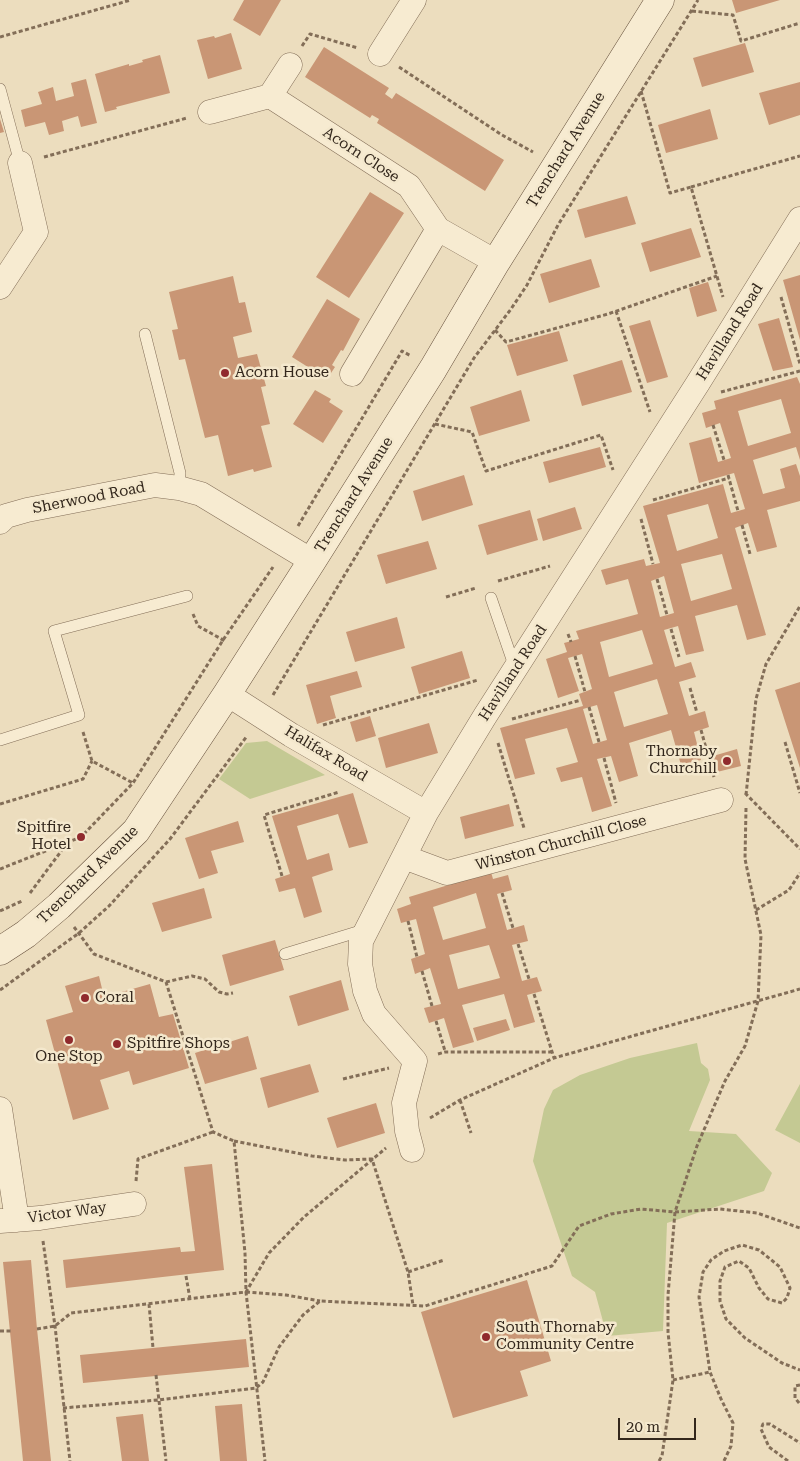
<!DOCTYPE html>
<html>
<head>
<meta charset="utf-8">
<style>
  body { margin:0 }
  #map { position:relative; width:800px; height:1461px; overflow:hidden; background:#ecddbe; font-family:"Roboto Serif",serif }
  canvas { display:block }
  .scale { position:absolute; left:618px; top:1418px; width:78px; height:22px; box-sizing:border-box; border:2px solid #33271c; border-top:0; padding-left:6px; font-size:15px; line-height:18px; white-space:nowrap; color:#33271c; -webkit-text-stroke:4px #f4e8cd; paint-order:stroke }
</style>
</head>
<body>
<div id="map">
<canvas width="800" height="1461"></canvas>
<div class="scale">20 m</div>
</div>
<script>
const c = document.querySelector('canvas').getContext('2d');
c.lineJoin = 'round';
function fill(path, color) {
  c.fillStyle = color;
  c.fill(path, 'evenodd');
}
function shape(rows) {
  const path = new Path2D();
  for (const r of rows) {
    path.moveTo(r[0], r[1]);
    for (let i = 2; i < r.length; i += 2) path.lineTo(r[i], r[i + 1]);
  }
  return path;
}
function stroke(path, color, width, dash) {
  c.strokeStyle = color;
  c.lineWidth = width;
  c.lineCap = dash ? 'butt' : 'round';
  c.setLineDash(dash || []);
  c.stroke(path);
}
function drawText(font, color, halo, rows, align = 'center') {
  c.font = font + ' "Roboto Serif",serif';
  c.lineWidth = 5;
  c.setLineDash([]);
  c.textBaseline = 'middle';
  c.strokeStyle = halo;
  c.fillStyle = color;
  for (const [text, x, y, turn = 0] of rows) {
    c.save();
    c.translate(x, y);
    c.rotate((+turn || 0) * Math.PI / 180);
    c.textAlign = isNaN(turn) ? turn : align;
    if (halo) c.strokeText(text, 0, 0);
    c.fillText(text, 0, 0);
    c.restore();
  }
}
const green = shape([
  [267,741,325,775,250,799,219,779,246,743],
  [697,1043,701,1063,708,1069,710,1080,689,1131,736,1134,772,1173,764,1191,667,1223,663,1331,607,1336,595,1292,572,1276,533,1161,544,1109,553,1090,580,1075,630,1058],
  [800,1084,800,1143,775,1130]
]);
const building = shape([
  [244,0,281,0,260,36,233,20],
  [732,0,780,0,736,13],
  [231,33,242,69,208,79,197,40,214,36,215,38],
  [745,43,754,72,702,87,693,58],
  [324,47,389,88,385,94,392,99,396,93,504,160,485,191,377,123,379,119,372,115,370,118,305,77],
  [160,55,170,93,116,107,117,109,105,112,95,74,129,64,129,66,143,62,142,60],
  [86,79,97,123,81,127,78,116,62,121,64,131,49,135,45,122,25,127,21,110,42,104,38,92,53,87,56,101,74,96,71,83],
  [800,82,800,115,769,125,759,93],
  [710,109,718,139,666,153,658,125],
  [0,119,4,132,0,133],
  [370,192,404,213,349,298,316,277],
  [627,196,636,224,585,238,577,210],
  [691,228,701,257,650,272,641,243],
  [591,259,600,287,549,303,540,274],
  [800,275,800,340,783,280],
  [233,276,239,303,245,302,252,332,233,337,238,358,257,354,266,386,261,387,270,424,261,426,272,467,254,472,253,469,228,476,218,435,205,438,185,359,179,360,172,330,178,329,169,292],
  [708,282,717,311,697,317,689,288],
  [327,299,360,319,343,351,341,350,332,365,335,367,327,379,292,357],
  [779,318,793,367,773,371,758,324],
  [650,320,668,377,647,383,629,326],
  [559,331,568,361,517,376,507,345],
  [622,360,632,392,582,406,573,375],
  [797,377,800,384,800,460,796,447,753,460,763,494,785,488,780,469,796,464,800,476,800,501,767,510,777,547,757,552,748,523,735,528,766,635,747,640,737,605,695,616,704,651,686,655,678,626,664,630,675,667,691,662,696,677,679,682,689,716,705,711,709,727,694,732,701,760,681,765,671,730,629,743,638,776,619,782,611,756,597,759,612,806,592,812,582,777,561,782,556,768,578,762,567,728,525,739,535,774,515,779,500,728,583,706,579,694,592,689,582,654,568,658,579,691,558,698,546,659,567,652,564,643,579,639,576,631,638,614,628,579,606,585,601,570,644,559,646,566,660,563,643,506,723,484,731,513,745,509,734,473,699,483,689,443,711,437,718,462,731,458,720,423,706,428,702,413,716,409,714,401],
  [781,399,791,433,748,446,738,411],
  [708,504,718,538,677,551,667,515],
  [722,554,732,589,691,601,681,564],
  [664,576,674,613,660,617,651,581],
  [642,630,653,664,609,677,600,642],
  [657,679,668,714,624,727,614,692],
  [597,705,607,740,593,744,583,709],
  [315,390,331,399,329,402,343,411,323,443,293,424],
  [521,390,530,421,479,436,470,407],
  [600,447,606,467,549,483,543,462],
  [464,475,473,505,422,521,413,491],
  [575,507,582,529,543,541,537,519],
  [530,510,538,540,487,555,478,525],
  [428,541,437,569,386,584,377,555],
  [397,617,405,648,355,662,346,632],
  [462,651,470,678,419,694,411,667],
  [357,671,362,687,330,696,336,718,317,724,306,685],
  [800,682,800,768,775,690],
  [370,716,376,736,356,742,350,722],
  [429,723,438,753,386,768,378,738],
  [737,749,741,766,717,772,713,756],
  [353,793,368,843,349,848,338,814,297,826,307,860,329,853,333,870,312,877,322,912,304,918,295,888,279,892,275,879,290,874,272,816],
  [509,804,514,826,465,839,460,817],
  [238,821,244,842,211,851,218,873,199,879,185,838],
  [491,872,493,879,508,875,512,890,497,894,507,930,524,925,528,941,512,945,522,981,537,977,542,991,527,995,535,1022,514,1028,504,994,462,1005,474,1042,453,1048,444,1018,429,1023,424,1008,441,1004,430,968,415,974,411,959,425,954,416,919,401,923,397,909,411,904,409,897],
  [476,893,486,928,443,940,433,907],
  [489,945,500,978,458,989,449,955],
  [204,888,212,918,162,932,152,903],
  [275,940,284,970,230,986,222,955],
  [99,976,104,997,150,984,159,1017,173,1014,189,1068,133,1085,129,1071,100,1080,109,1109,73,1120,46,1020,73,1012,65,986],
  [341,980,349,1010,298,1026,289,996],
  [506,1019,510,1030,477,1041,473,1028],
  [248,1036,257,1069,205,1084,195,1053],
  [310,1064,319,1092,268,1108,260,1078],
  [376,1103,385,1133,337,1148,327,1118],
  [212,1164,224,1270,66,1288,63,1260,180,1247,181,1252,195,1251,184,1167],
  [31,1260,37,1329,51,1461,23,1461,3,1262],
  [527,1280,551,1361,520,1371,528,1396,453,1418,421,1312],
  [246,1339,249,1367,83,1383,80,1355],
  [242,1404,247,1461,220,1461,215,1406],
  [143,1414,149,1461,122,1461,116,1417]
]);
const path = shape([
  [692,11,733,15,741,41,800,23],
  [0,37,131,0],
  [302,46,310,34,358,48],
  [399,67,502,135,533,152],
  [641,91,670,193,691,187,723,297],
  [44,157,187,118],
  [691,187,800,156],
  [781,297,800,364],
  [616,311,650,412],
  [495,330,506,342,608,314,717,276],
  [721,392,800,371],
  [435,424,472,432,486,471,601,435,613,470],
  [713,425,724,460],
  [728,475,738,511],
  [653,500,729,478],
  [641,519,653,564],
  [742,525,750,554],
  [298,526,402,351,411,356],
  [657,579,667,615],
  [498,581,550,566],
  [446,597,476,588],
  [193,614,198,626,225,641],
  [671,629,679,657],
  [568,634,571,642],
  [575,656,585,692],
  [690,688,697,713],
  [273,695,474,358,511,309,527,285,558,225,698,0],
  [589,707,599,742],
  [512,719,581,700],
  [323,725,478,680],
  [701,730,714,777],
  [83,732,92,761,133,783],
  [785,742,800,793],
  [498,743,524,828],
  [604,758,616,803],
  [745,793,800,849],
  [746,795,756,699,766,664,800,606],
  [0,804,83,779,92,761],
  [0,869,81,837,133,783,223,640,273,567],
  [282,876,264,815,339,792],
  [30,893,68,842],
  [502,893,513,928],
  [756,910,789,890,800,873],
  [0,911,22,901],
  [408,921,417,957],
  [74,927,94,954,166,982,213,1132,234,1141,245,1253,246,1292,265,1461],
  [518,944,529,979],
  [422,971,432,1006],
  [166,982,192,976,205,979,219,992,227,994,233,993],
  [0,990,79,933,109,906,170,839,247,736],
  [534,994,554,1058],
  [436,1021,445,1051],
  [438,1054,445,1052,552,1052],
  [343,1079,389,1068],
  [460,1100,471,1133],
  [430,1118,460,1100,554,1058,800,989],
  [234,1141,312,1156,345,1160,372,1159,408,1272,413,1305],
  [136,1181,138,1159,213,1132],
  [43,1241,55,1326,70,1461],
  [408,1272,444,1260],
  [186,1276,190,1299],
  [246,1292,286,1295,320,1301],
  [149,1304,153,1348],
  [37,1329,55,1326,71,1313,246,1292,269,1253,304,1217,386,1148],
  [0,1331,11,1331],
  [156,1375,166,1461],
  [673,1380,710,1372],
  [800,1385,795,1386,795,1398,800,1404],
  [63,1408,158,1400,256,1388,263,1382,279,1347,303,1315,320,1301,425,1306,552,1266,579,1226,611,1214,641,1209,675,1212,720,1209,757,1213,800,1228],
  [659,1461,662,1456,673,1380,668,1332,668,1295,675,1212,697,1146,725,1081,745,1046,758,1001,761,935,745,859,746,808],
  [724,1461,731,1446,733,1423,721,1399,710,1372,699,1297,703,1272,711,1260,724,1251,742,1245,759,1250,780,1267,790,1288,787,1298,782,1303,768,1299,759,1288,749,1268,739,1261,725,1267,720,1281,720,1301,726,1319,745,1338,782,1363,800,1370],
  [788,1461,769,1447,761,1429,763,1424,770,1424,800,1443]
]);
const lane = shape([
  [0,89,20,163],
  [145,334,180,473,179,488],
  [491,598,515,668],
  [0,740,79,715,54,631,187,596],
  [285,954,367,929]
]);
const street = shape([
  [380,54,414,0],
  [270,96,409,186,438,229],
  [210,112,270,96,290,65],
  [0,287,36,232,20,163],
  [352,374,438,229,496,262],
  [0,522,6,516,27,510,155,485,179,488,201,494,312,561],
  [227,694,291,735,426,813],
  [404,857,447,873,721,800],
  [0,1109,17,1220],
  [412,1150,407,1131,404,1103,415,1061,374,1014,365,991,360,964,361,941,426,813,485,716,698,383,800,219],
  [0,1221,40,1218,134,1204]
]);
const secondary = shape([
  [0,951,26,934,59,906,136,831,227,694,312,561,433,369,496,262,660,0]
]);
const markers = [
  [225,373,5,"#902a2d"],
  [727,761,5,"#902a2d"],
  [81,837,5,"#902a2d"],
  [85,998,5,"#902a2d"],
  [69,1040,5,"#902a2d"],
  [117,1044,5,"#902a2d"],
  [486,1337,5,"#902a2d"]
];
const streetNames = [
  ["Trenchard Avenue",566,150,-58],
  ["Acorn Close",361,155,33],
  ["Havilland Road",730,332,-58],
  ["Trenchard Avenue",354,495,-58],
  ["Sherwood Road",89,498,-11],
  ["Havilland Road",513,673,-57],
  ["Halifax Road",326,754,31],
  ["Winston Churchill Close",561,843,-15],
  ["Trenchard Avenue",88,875,-44],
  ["Victor Way",67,1213,-8]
];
const poiNames = [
  ["Acorn House",235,373],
  ["Thornaby",717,752,"right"],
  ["Churchill",717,769,"right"],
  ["Spitfire",71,828,"right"],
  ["Hotel",71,845,"right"],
  ["Coral",95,998],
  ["Spitfire Shops",127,1044],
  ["One Stop",69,1057,"center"],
  ["South Thornaby",496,1328],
  ["Community Centre",496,1345]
];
fill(green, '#c4c993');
fill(building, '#c99675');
stroke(lane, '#836e58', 12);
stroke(street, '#836e58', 25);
stroke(secondary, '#654f3b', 29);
stroke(path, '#836e58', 3, [4, 2.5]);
stroke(lane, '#f7ebd1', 11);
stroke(street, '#f7ebd1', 24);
stroke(secondary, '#f7ebd1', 28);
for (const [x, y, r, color] of markers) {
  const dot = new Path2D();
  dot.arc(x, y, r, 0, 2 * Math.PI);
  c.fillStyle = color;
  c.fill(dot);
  stroke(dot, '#f4e8cd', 2);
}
drawText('15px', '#33271c', '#f4e8cd', streetNames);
drawText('15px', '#33271c', '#f4e8cd', poiNames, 'left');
</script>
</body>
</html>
